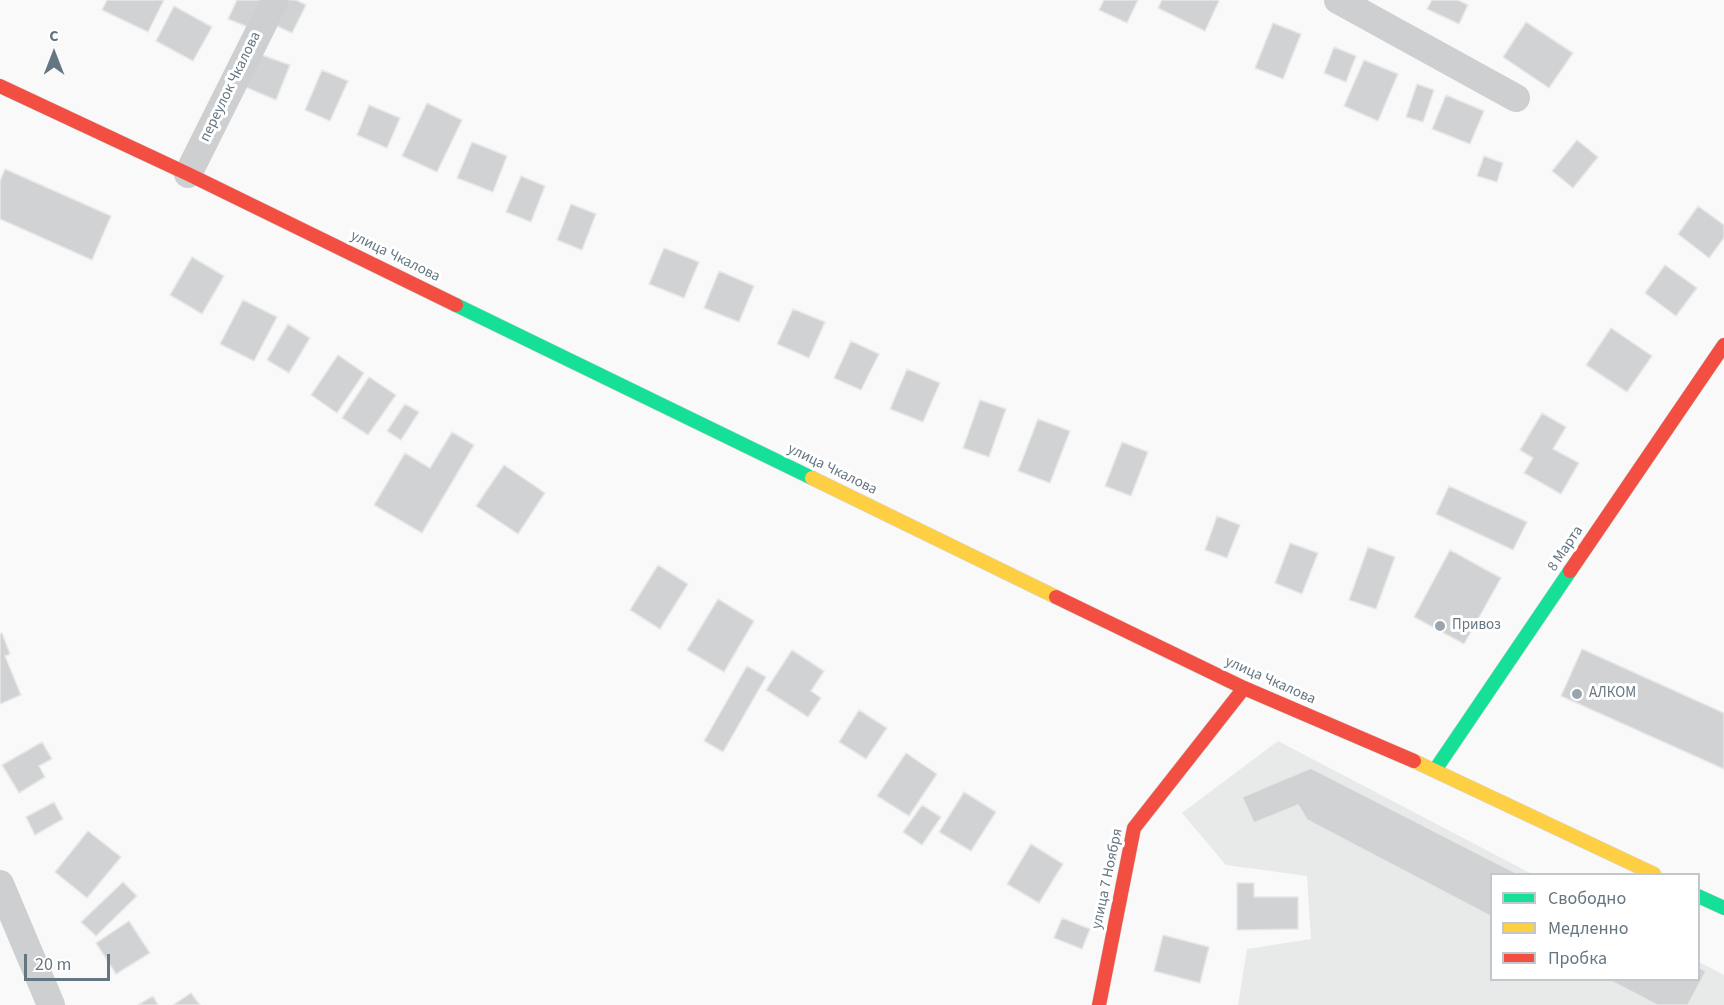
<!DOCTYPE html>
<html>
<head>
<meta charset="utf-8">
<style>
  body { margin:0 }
  #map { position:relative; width:1724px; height:1005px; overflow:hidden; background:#f9f9f9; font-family:"Source Sans 3",sans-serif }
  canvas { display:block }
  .legend { position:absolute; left:1490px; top:873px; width:210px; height:108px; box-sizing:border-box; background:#fff; border:2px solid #c1c8cd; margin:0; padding:8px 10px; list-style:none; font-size:18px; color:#657683 }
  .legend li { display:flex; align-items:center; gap:12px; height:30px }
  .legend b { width:30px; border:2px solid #c1c8cd }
  .north { position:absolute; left:24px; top:24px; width:60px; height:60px; -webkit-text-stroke:4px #fff; paint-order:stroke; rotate:0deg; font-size:16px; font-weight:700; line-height:24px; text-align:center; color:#657683 }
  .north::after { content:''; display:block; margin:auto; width:21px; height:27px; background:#657683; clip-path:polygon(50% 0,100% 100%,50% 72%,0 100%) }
  .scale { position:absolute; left:24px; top:954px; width:86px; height:27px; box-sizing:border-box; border:3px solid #657683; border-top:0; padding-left:8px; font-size:18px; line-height:21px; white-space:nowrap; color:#657683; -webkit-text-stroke:4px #fff; paint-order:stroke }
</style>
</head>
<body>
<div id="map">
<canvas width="1724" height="1005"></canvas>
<ul class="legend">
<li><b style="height:8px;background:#16e098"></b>Свободно</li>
<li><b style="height:8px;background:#ffcf43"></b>Медленно</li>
<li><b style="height:8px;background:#f24e42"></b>Пробка</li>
</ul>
<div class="north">С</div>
<div class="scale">20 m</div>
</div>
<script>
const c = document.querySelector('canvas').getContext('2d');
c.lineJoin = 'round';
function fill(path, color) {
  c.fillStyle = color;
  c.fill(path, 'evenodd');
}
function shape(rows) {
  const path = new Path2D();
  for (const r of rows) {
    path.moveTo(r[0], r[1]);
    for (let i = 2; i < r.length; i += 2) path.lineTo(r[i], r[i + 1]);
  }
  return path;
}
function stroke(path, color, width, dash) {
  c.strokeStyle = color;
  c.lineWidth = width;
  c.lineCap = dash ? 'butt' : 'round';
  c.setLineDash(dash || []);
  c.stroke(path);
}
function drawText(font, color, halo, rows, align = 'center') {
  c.font = font + ' "Source Sans 3",sans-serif';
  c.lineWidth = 6;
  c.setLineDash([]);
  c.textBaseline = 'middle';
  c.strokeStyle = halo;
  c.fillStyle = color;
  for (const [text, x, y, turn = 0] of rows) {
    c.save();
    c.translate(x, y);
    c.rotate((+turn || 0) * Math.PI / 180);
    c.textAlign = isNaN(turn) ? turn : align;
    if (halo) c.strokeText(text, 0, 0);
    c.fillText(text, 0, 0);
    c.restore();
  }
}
const built = shape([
  [1278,741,1532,874,1492,874,1492,980,1698,980,1699,962,1724,975,1724,1005,1238,1005,1247,949,1311,939,1307,876,1226,865,1182,813]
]);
const building = shape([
  [107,0,164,0,148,32,102,10,107,0],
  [237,0,260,0,248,27,228,19,237,0],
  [289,0,296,0,306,5,292,33,277,26,289,0],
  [1104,0,1138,0,1127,23,1099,10,1104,0],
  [1162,0,1217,0,1219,1,1205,31,1158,8,1162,0],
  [1432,0,1458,0,1468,5,1459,24,1427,9,1432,0],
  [174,6,212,27,193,61,156,41,174,6],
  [1526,22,1573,53,1549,88,1503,57,1526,22],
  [1273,23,1301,34,1283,79,1255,68,1273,23],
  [1334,47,1356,56,1346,82,1324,73,1334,47],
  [256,53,290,65,276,100,243,86,256,53],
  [1364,60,1398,74,1378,121,1344,106,1364,60],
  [322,70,348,81,330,121,305,110,322,70],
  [1417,84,1434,90,1423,122,1406,117,1417,84],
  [1446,95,1484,111,1470,144,1432,129,1446,95],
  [427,103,462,120,437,172,402,156,427,103],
  [369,105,400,118,387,148,357,135,369,105],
  [1577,140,1598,157,1573,188,1552,171,1577,140],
  [472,142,507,156,493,192,457,178,472,142],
  [1484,156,1503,163,1497,182,1477,176,1484,156],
  [5,169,111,216,92,260,0,219,0,181,5,169],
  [521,176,545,186,531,222,506,212,521,176],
  [571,204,596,214,582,250,557,240,571,204],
  [1698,206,1724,225,1724,238,1709,258,1678,234,1698,206],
  [664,248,699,262,684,298,649,284,664,248],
  [192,257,224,276,202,314,170,295,192,257],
  [1665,265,1697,288,1676,316,1645,293,1665,265],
  [719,271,754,286,739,322,704,308,719,271],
  [243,300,277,317,254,361,220,344,243,300],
  [793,309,825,322,809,358,777,344,793,309],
  [288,324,310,338,289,373,267,360,288,324],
  [1611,328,1652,356,1627,392,1586,365,1611,328],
  [851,341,879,354,861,390,834,378,851,341],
  [338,355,364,373,337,413,311,395,338,355],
  [907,369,940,383,923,422,890,409,907,369],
  [369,377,396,395,368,435,342,418,369,377],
  [980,400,1006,409,989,457,963,448,980,400],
  [405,404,419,412,401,440,387,431,405,404],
  [1542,413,1566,427,1553,449,1579,463,1561,494,1524,473,1533,458,1520,450,1542,413],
  [1038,419,1070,431,1050,483,1018,471,1038,419],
  [452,432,474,445,422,533,374,505,405,453,430,468,452,432],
  [1122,442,1148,452,1131,496,1105,486,1122,442],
  [504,465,545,493,518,534,476,506,504,465],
  [1449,486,1527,522,1513,550,1436,514,1449,486],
  [1217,516,1240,525,1227,558,1205,550,1217,516],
  [1290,543,1318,553,1302,594,1275,583,1290,543],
  [1368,547,1395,557,1376,609,1349,600,1368,547],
  [1450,550,1501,578,1464,644,1414,617,1450,550],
  [658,565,688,584,660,629,630,610,658,565],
  [718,599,754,621,724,672,687,650,718,599],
  [2,633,10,654,5,656,21,695,0,704,0,634,2,633],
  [1582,649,1724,713,1724,769,1561,696,1582,649],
  [792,650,824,671,811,691,821,698,808,717,766,690,792,650],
  [747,666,766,677,723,752,704,741,747,666],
  [859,710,887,728,866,759,839,742,859,710],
  [42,742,52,759,39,766,45,777,19,793,2,765,42,742],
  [906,753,937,774,909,816,877,796,906,753],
  [1311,768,1518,874,1492,874,1492,917,1307,820,1298,805,1254,823,1242,797,1311,768],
  [964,792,996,812,971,851,939,832,964,792],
  [54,802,63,819,35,835,26,817,54,802],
  [922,805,941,817,922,845,903,832,922,805],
  [88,831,121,857,87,898,55,872,88,831],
  [1031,844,1063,864,1039,903,1007,884,1031,844],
  [123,882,137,896,96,936,81,922,123,882],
  [1237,883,1254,883,1254,897,1298,897,1298,929,1237,930,1237,883],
  [1062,918,1090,929,1082,949,1054,938,1062,918],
  [129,921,150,953,116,974,96,943,129,921],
  [1163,935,1209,947,1200,983,1154,971,1163,935],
  [1698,967,1706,971,1688,1005,1657,1005,1609,980,1698,980,1698,967],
  [191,993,200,1005,173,1005,191,993],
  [153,996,158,1005,138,1005,153,996]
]);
const street = shape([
  [1338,0,1516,98],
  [188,174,275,0],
  [0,884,51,1005]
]);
const fast = shape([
  [456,305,812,478],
  [1435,770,1570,571],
  [1698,896,1724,908]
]);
const slow = shape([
  [812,478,1056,597],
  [1414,761,1654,874]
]);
const jam = shape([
  [0,86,188,174,456,305],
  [1570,571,1724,345],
  [1056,597,1244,688,1414,761],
  [1099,1005,1134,828,1244,688]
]);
const markers = [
  [1440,626,6,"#99a4ac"],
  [1577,694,6,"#99a4ac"]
];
const streetNames = [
  ["переулок Чкалова",231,87,-64],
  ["улица Чкалова",395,257,26],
  ["улица Чкалова",832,470,26],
  ["8 Марта",1566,549,-56],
  ["улица Чкалова",1270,681,24],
  ["улица 7 Ноября",1108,879,-78]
];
const poiNames = [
  ["Привоз",1452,626],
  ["АЛКОМ",1589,694]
];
fill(built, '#e8e9e9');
fill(building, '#d0d2d3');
stroke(building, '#e8e8e8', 1.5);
stroke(fast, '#d5d6d7', 15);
stroke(slow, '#d5d6d7', 15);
stroke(jam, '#d5d6d7', 15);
stroke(street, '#cecfd0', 28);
stroke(fast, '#16e098', 14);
stroke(slow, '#ffcf43', 14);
stroke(jam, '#f24e42', 14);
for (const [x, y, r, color] of markers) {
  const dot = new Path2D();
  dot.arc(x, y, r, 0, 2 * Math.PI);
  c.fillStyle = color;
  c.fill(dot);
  stroke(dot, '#fff', 2);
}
drawText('15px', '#657683', '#fff', streetNames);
drawText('15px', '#657683', '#fff', poiNames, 'left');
</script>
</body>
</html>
